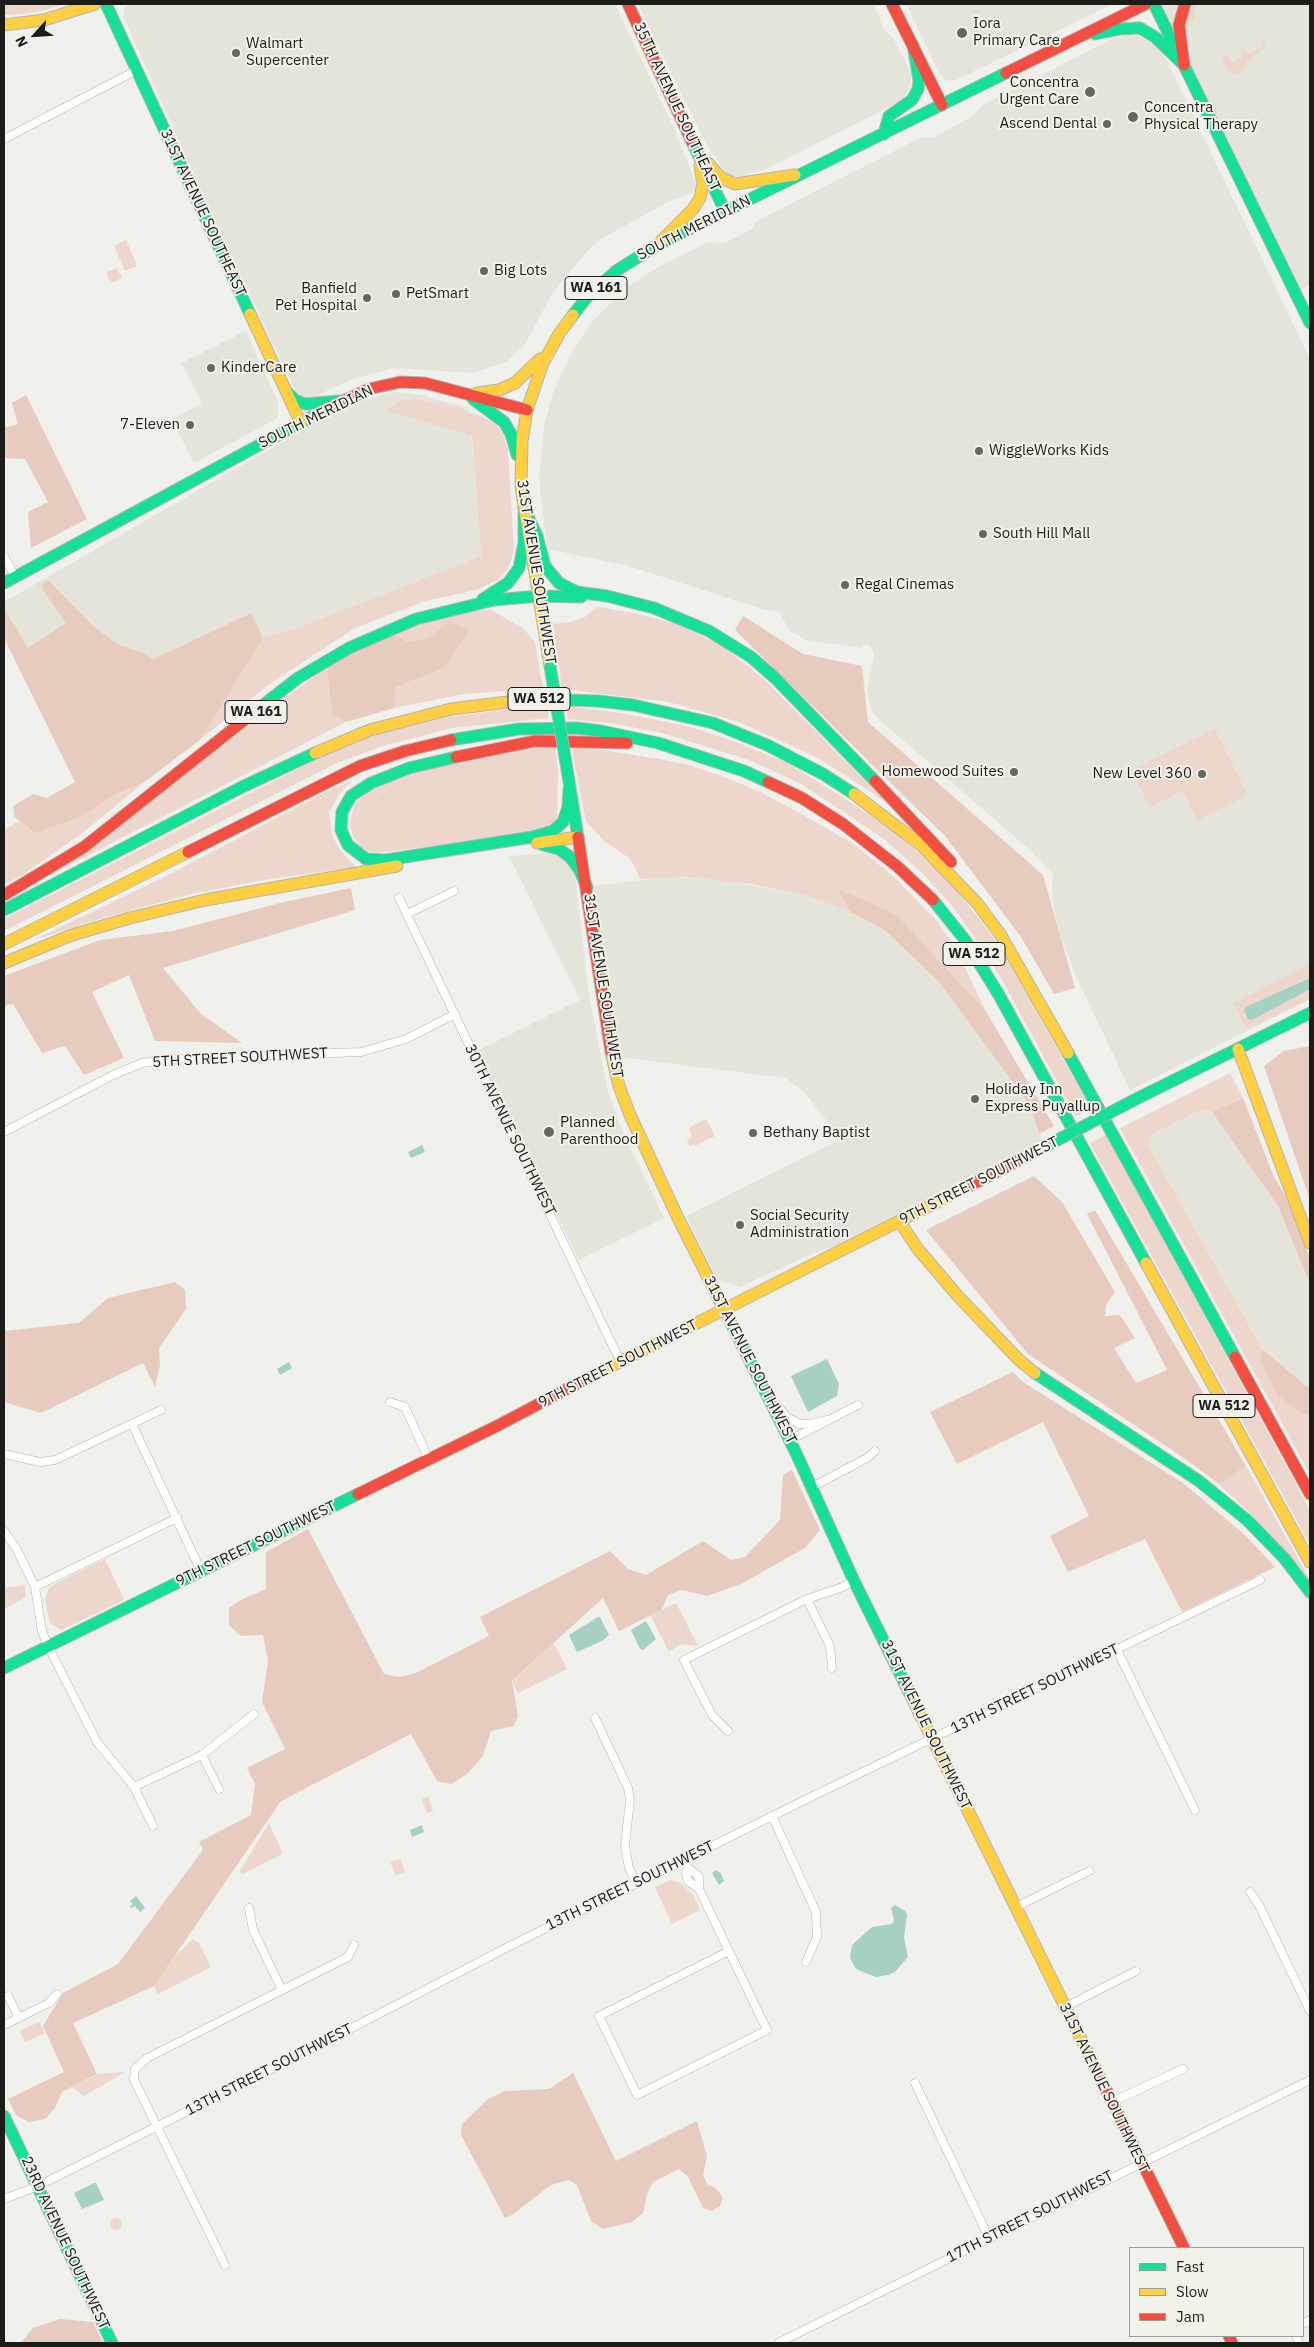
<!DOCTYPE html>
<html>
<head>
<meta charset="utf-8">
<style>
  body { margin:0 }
  #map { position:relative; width:1314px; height:2347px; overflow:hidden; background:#f0f0ec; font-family:"IBM Plex Sans",sans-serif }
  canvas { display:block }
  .frame { position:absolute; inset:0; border:5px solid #1c1c19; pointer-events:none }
  .legend { position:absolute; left:1129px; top:2247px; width:175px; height:90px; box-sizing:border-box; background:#f2f2ea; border:1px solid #9c9c96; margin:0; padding:6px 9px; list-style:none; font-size:15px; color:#1c1c19 }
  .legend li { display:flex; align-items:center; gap:10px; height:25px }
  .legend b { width:25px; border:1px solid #9c9c96 }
  .north { position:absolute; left:10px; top:10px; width:50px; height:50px; -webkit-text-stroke:4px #f2f2ea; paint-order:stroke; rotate:244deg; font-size:14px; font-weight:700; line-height:20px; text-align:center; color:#1c1c19 }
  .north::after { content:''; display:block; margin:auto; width:18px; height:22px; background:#1c1c19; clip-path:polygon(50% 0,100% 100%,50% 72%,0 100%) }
</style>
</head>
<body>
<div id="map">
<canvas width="1314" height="2347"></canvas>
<div class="frame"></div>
<ul class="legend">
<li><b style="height:6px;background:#16e098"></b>Fast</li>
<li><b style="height:6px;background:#ffcf43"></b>Slow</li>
<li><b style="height:6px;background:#f24e42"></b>Jam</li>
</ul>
<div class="north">N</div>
</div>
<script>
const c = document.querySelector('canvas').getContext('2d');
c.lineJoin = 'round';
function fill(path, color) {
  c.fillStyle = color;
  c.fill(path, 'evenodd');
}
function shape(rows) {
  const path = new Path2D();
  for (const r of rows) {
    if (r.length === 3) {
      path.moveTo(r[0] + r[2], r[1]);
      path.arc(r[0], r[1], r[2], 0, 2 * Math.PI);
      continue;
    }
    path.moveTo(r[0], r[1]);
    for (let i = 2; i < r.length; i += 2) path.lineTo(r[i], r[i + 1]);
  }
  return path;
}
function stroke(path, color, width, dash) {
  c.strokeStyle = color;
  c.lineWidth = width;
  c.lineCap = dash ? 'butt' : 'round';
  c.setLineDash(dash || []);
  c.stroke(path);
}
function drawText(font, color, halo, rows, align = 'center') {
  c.font = font + ' "IBM Plex Sans",sans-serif';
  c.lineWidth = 4;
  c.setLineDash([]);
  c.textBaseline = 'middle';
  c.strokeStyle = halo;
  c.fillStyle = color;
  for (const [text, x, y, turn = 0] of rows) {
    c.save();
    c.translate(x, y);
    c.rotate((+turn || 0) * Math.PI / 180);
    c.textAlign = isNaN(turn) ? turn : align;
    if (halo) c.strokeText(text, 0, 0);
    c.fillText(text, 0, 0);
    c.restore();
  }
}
const built = shape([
  [129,4,615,4,676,133,697,186,695,191,668,202,601,239,591,247,553,292,525,344,507,361,475,373,393,368,353,379,313,397,302,397,297,394,292,383,217,225,123,16,125,7],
  [638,4,874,4,884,30,893,38,911,72,911,85,903,100,766,169,741,176,733,176,724,171,704,140],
  [906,4,1113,4,958,79,951,81,946,80,939,72],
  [1153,4,1310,4,1310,285,1295,292],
  [1132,34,1150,40,1165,57,1310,359,1310,999,1130,1090,1076,976,1059,931,1052,896,1053,874,1030,850,875,716,871,709,867,692,874,655,871,647,866,643,861,648,806,640,790,631,779,612,762,609,626,565,547,549,539,476,545,422,553,393,563,370,574,348,593,321,626,288,662,265,707,243,716,242,723,244,752,229,755,222,922,137,933,138,973,116,981,106,1112,39],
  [246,331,278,402,278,418,194,463,172,419,202,404,182,363],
  [398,392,425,396,469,408,481,556,297,628,263,638,250,613,47,709,4,624,4,602,343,407,377,396],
  [553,853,568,862,575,874,589,996,607,1088,621,1128,664,1218,579,1260,477,1051,580,1000,509,856],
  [666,877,724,880,811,897,849,911,886,931,939,982,1031,1107,1039,1134,1046,1146,882,1231,814,1253,740,1287,721,1281,715,1275,686,1216,841,1139,805,1093,786,1078,612,1056,587,887],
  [1201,1110,1212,1112,1278,1206,1310,1284,1310,1389,1262,1349,1148,1145,1150,1135]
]);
const green = shape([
  [4,4,66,4,33,13,8,15,4,15],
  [1193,4,1197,4,1194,11,1195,20,1190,22,1192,25,1186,28],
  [1265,41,1265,47,1247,62,1243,71,1235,75,1229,73,1222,59,1223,57,1228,55,1232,62,1243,57,1240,50,1244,48,1247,54,1262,48,1260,43],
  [126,240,137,266,125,271,114,246],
  [117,268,122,278,111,283,106,273],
  [416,399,458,408,485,418,496,424,503,434,508,451,514,551,508,569,496,581,476,590,425,601,355,628,268,685,200,740,263,638,297,628,481,556,472,436,385,410,401,401],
  [597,607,634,613,673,623,721,645,764,679,885,801,820,759,739,722,669,702,562,689,553,624,571,622,585,617],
  [491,610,524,629,535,643,543,688,464,694,394,708,396,687,444,668,448,622,430,637,408,642,390,632,473,611],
  [327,667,332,713,346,722,46,877],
  [565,706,621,713,687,726,736,742,788,763,883,823,920,854,953,886,988,930,1006,958,1091,1109,1076,1116,1001,978,973,935,950,903,921,872,884,839,803,785,752,761,666,734,617,724,568,719],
  [511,709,548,709,548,718,452,728,383,746,339,762,4,931,4,919,323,756,365,738,410,726,447,717],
  [1215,729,1248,795,1197,820,1183,791,1150,807,1131,770],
  [571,745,659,759,689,765,722,776,763,793,851,842,894,877,937,921,958,953,985,1010,896,914,837,890,849,911,811,897,752,884,687,877,640,879,634,865,628,857,605,842,586,821],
  [555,746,558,771,557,820,550,827,442,845,385,852,372,852,362,848,353,837,350,823,354,805,365,794,398,777,499,752],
  [352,781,340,793,329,813,332,835,340,850,356,867,270,879,196,893,106,917,34,940,170,874,330,790],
  [143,783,85,831,24,874,4,885,4,830,20,821,35,833,78,818,116,794],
  [1310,964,1310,999,1247,1029,1233,1003],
  [1230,1073,1243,1098,1212,1112,1201,1110,1150,1135,1148,1145,1262,1349,1260,1360,1303,1414,1310,1415,1310,1474,1120,1128],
  [706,1119,715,1136,695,1146,694,1144,689,1146,687,1140,692,1137,689,1128],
  [1106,1135,1310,1510,1310,1545,1090,1143],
  [1246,1466,1310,1580,1310,1584,1252,1515,1219,1484],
  [105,1559,124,1600,61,1630,50,1623,45,1600,49,1587],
  [25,1585,26,1597,4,1609,4,1588],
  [676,1603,698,1646,680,1644,669,1652,651,1616],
  [554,1643,567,1669,518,1693,512,1682],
  [428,1796,433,1811,427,1813,422,1799],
  [269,1823,283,1854,242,1874,240,1871],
  [400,1859,405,1872,396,1876,390,1862],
  [671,1880,681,1883,694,1896,700,1910,672,1924,655,1887],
  [193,1939,199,1943,211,1967,158,1994,154,1986,175,1956],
  [39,2022,45,2033,25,2042,20,2031],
  [125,2072,84,2096,72,2087,99,2074],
  [116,2224,6]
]);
const forest = shape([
  [26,395,87,519,31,548,28,512,48,502,25,459,4,458,4,428,18,424,12,403],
  [48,580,93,626,117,644,144,653,153,659,251,613,263,638,200,740,143,783,116,794,78,818,35,833,14,816,13,806,33,794,47,798,75,782,4,638,4,609,28,648,66,623,42,589,42,584],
  [743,616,803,654,862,666,868,722,1043,875,1075,988,1054,994,1021,937,945,836,735,630],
  [448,622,469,629,444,668,396,687,394,708,346,722,332,713,327,667,389,632,408,642,430,637],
  [351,888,355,910,163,968,201,1014,242,1043,155,1041,129,975,92,992,124,1058,84,1075,65,1046,42,1053,13,1004,4,1006,4,976,100,940,173,931,284,902],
  [837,889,896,914,985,1010,1054,1126,1039,1134,1031,1107,939,982,886,931,849,911],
  [1310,1046,1310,1200,1264,1066,1284,1051],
  [1243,1098,1274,1177,1286,1197,1310,1258,1310,1284,1278,1206,1212,1112],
  [1034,1176,1062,1202,1115,1292,1106,1305,1105,1316,1120,1315,1135,1338,1114,1348,1136,1383,1167,1370,1087,1214,1095,1210,1246,1466,1219,1484,1184,1458,1028,1354,926,1230],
  [175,1282,185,1290,186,1309,159,1348,160,1365,155,1387,143,1363,41,1413,4,1402,4,1331,79,1323,108,1298],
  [1262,1349,1310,1389,1310,1415,1303,1414,1279,1396,1260,1360],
  [1013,1372,1023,1382,1183,1483,1245,1535,1275,1567,1182,1612,1145,1539,1068,1572,1050,1536,1089,1516,1043,1422,957,1464,930,1412],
  [792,1470,820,1530,805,1548,741,1584,707,1596,682,1590,668,1595,662,1610,619,1631,603,1598,512,1681,518,1716,514,1726,491,1731,483,1756,467,1774,451,1784,437,1781,411,1734,281,1801,154,1986,73,2023,97,2074,62,2092,55,2108,45,2119,29,2122,16,2115,8,2099,64,2072,43,2026,63,1993,118,1964,203,1850,199,1842,251,1815,255,1784,247,1768,285,1749,262,1702,268,1661,263,1635,241,1636,229,1625,229,1608,243,1599,266,1589,266,1552,308,1529,384,1674,399,1677,416,1673,489,1636,480,1617,610,1551,628,1569,646,1575,703,1541,731,1560,745,1557,780,1520,783,1475],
  [573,2073,616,2161,697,2121,707,2156,703,2176,708,2185,716,2188,723,2198,720,2206,712,2211,703,2208,688,2177,679,2169,653,2182,647,2194,643,2213,632,2222,603,2229,591,2221,577,2185,569,2180,551,2185,512,2215,505,2218,461,2135,462,2124,488,2099,505,2091,549,2089],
  [60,2319,93,2322,103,2343,21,2343,33,2328]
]);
const water = shape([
  [1310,978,1310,989,1252,1020,1248,1019,1244,1011,1246,1007],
  [422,1145,425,1152,411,1158,408,1152],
  [827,1359,839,1384,837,1396,808,1412,791,1376],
  [289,1362,292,1368,280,1375,277,1369],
  [598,1617,600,1617,609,1635,602,1641,577,1652,569,1635],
  [646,1621,656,1639,643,1650,640,1649,631,1630],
  [422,1825,424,1832,412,1837,410,1830],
  [716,1870,721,1873,724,1881,719,1885,712,1873],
  [136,1896,145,1908,140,1912,135,1906,131,1908,130,1906,133,1904,130,1901],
  [895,1905,905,1911,907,1915,904,1938,908,1957,895,1972,888,1975,876,1977,856,1969,850,1958,852,1945,872,1927,892,1924,894,1920,891,1908],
  [94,2183,96,2183,104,2200,82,2209,74,2193]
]);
const street = shape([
  [4,139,137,70],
  [4,556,15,577],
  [399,898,620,1361],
  [407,914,454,891],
  [4,1132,111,1076,142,1063,170,1059,361,1052,406,1039,455,1014],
  [390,1402,405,1407,429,1460],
  [775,1403,787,1417,799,1424,811,1424,827,1420],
  [132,1424,201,1571],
  [790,1440,858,1405],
  [4,1454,40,1462,55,1460,161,1410],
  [812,1487,867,1458,875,1451],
  [4,1531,16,1548,35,1587,42,1631,48,1646,97,1742,134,1787,153,1826],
  [35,1587,177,1518],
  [807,1599,830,1646,832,1668],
  [1117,1650,1195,1810],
  [595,1718,628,1788,630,1800,625,1846,629,1868,636,1883],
  [728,1731,712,1715,684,1660,807,1599,840,1588,854,1581],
  [202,1755,219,1789],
  [134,1787,202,1755,254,1714],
  [772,1816,816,1912,817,1937,806,1962],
  [684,1860,688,1868,699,1876,699,1889,767,2030,637,2095,599,2016,729,1951],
  [688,1868,686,1873,688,1881,699,1889],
  [1250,1892,1259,1905,1310,2011],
  [1016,1907,1089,1871],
  [249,1908,253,1930,282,1990],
  [8,1996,19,2018],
  [1065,2007,1136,1971],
  [4,2025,49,2003,57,1994],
  [915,2083,989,2238],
  [1112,2102,1183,2069],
  [4,2199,38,2186,286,2062,508,1947,815,1795,1260,1580],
  [225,2265,134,2080,135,2069,147,2058,348,1957,354,1945],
  [1303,2324,1310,2320],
  [1296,2336,1299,2343],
  [778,2343,1310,2080]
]);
const fast = shape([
  [106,4,250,314],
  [1154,4,1310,323],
  [1095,34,1120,29,1140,28,1155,37,1184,65],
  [884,134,889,116,912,100,918,89,919,80,913,45],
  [692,142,725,211],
  [573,315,587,297,616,271,657,245,1006,73],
  [288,393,295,400,305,404,339,401],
  [473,399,504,422,511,434,517,455],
  [524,508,537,536,545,566,559,583,577,592,607,596,654,608,709,631,751,657,775,678,875,781],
  [4,583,324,410],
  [483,599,508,583,519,568,524,543,524,513],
  [516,701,539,699,598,701,633,705,713,723,767,745,823,774,854,794],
  [262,706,298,678,349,648,416,619,494,600,539,596,581,597],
  [451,740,519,729,577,728,601,731,658,743,744,771,768,782],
  [456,757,409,768,371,783,351,796,342,812,341,830,348,845,366,859,386,860,532,837,553,831,563,822,568,807,569,789],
  [565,757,578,837],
  [543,845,559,849,570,857,579,869,587,887],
  [933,900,965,940,999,995,1146,1263],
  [4,910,242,787,315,753],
  [1068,1053,1235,1357],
  [1138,1098,1310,1013],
  [731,1323,796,1453,854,1581,915,1704],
  [1035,1373,1199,1481,1247,1520,1284,1558,1310,1592],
  [4,1668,358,1494],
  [4,2116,112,2343]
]);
const slow = shape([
  [4,25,44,20,95,4],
  [708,163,720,177,735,184,795,175],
  [661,241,693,209,700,198,703,184,700,166],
  [250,314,301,423],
  [477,393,499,390,515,383,540,359],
  [550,666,521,487,522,441,527,410,543,363,559,334,573,315],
  [315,753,370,730,451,709,516,701],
  [854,794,921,845,977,903,1000,934,1068,1053],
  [537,843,578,837],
  [4,944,188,852],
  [4,963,69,936,130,918,205,900,397,866],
  [1238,1049,1310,1243],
  [611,1052,619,1086,630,1115,678,1218,731,1323],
  [900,1222,917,1248,957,1295,1019,1360,1035,1373],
  [1146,1263,1310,1562],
  [582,1381,971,1185],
  [915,1704,1102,2081]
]);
const jam = shape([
  [628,4,692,142],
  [892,4,942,105],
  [1184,65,1179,25,1185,4],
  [1006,73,1146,4],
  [324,410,369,389,400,382,425,383,527,410],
  [456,757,535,741,627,743],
  [875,781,951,862],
  [768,782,802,798,843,824,898,867,933,900],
  [578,837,611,1052],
  [188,852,360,766,405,751,451,740],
  [4,895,84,847,262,706],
  [971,1185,1046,1146],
  [1235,1357,1310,1494],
  [358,1494,499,1425,582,1381],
  [1102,2081,1184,2248],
  [1229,2336,1232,2343]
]);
const fastBridge = shape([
  [550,666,565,757],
  [1046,1146,1138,1098]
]);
const markers = [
  [962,33,6,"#666663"],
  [236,53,5,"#666663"],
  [1090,92,6,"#666663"],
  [1133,117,6,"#666663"],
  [1107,124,5,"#666663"],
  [484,271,5,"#666663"],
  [396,294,5,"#666663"],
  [367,298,5,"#666663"],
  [211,368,5,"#666663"],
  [190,425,5,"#666663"],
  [979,451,5,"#666663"],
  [983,534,5,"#666663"],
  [845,585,5,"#666663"],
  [1014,772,5,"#666663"],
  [1202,774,5,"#666663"],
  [975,1099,5,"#666663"],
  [549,1132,6,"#666663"],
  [753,1133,5,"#666663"],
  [740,1225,5,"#666663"]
];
const shields = [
  [596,288,62],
  [539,699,62],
  [256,712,62],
  [974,954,62],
  [1224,1406,62]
];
const shieldNames = [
  ["WA 161",596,288],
  ["WA 512",539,699],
  ["WA 161",256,712],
  ["WA 512",974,954],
  ["WA 512",1224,1406]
];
const poiNames = [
  ["Iora",973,24],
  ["Primary Care",973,41],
  ["Walmart",246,44],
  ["Supercenter",246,61],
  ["Concentra",1079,83,"right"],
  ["Urgent Care",1079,100,"right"],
  ["Concentra",1144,108],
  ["Physical Therapy",1144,125],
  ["Ascend Dental",1097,124,"right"],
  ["Big Lots",494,271],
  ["Banfield",357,289,"right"],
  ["Pet Hospital",357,306,"right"],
  ["PetSmart",406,294],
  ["KinderCare",221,368],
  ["7-Eleven",180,425,"right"],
  ["WiggleWorks Kids",989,451],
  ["South Hill Mall",993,534],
  ["Regal Cinemas",855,585],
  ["Homewood Suites",1004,772,"right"],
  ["New Level 360",1192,774,"right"],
  ["Holiday Inn",985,1090],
  ["Express Puyallup",985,1107],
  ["Planned",560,1123],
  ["Parenthood",560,1140],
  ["Bethany Baptist",763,1133],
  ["Social Security",750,1216],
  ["Administration",750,1233]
];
const streetNames = [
  ["35TH AVENUE SOUTHEAST",677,107,65],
  ["31ST AVENUE SOUTHEAST",203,213,65],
  ["SOUTH MERIDIAN",694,228,-27],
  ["SOUTH MERIDIAN",316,417,-26],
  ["31ST AVENUE SOUTHWEST",536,572,81],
  ["31ST AVENUE SOUTHWEST",603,986,81],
  ["5TH STREET SOUTHWEST",240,1058,-3],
  ["30TH AVENUE SOUTHWEST",510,1130,64],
  ["9TH STREET SOUTHWEST",979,1181,-27],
  ["31ST AVENUE SOUTHWEST",750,1360,63],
  ["9TH STREET SOUTHWEST",618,1364,-27],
  ["9TH STREET SOUTHWEST",256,1544,-26],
  ["13TH STREET SOUTHWEST",1035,1689,-26],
  ["31ST AVENUE SOUTHWEST",926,1725,64],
  ["13TH STREET SOUTHWEST",630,1886,-26],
  ["13TH STREET SOUTHWEST",269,2070,-27],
  ["31ST AVENUE SOUTHWEST",1104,2088,64],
  ["17TH STREET SOUTHWEST",1030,2217,-27],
  ["23RD AVENUE SOUTHWEST",65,2243,65]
];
fill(built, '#e4e4da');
fill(green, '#edd6cb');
fill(forest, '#e8cbbf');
fill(water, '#a6d0c1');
stroke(street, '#b4b4b1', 9);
stroke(fast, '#b4b4b1', 13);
stroke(slow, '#b4b4b1', 13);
stroke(jam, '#b4b4b1', 13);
stroke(street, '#fdfdfc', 8);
stroke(fast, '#16e098', 11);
stroke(slow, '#ffcf43', 11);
stroke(jam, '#f24e42', 11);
stroke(fastBridge, '#b4b4b1', 13, []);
stroke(fastBridge, '#16e098', 11);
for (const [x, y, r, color] of markers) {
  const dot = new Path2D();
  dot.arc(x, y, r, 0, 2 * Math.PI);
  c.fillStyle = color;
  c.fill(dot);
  stroke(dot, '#f2f2ea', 2);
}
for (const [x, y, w] of shields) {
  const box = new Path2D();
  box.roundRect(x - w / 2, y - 11.5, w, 23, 4);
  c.fillStyle = '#f2f2ea';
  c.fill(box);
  stroke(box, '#1c1c19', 1);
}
drawText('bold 14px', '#1c1c19', null, shieldNames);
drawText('15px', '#1c1c19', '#f2f2ea', poiNames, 'left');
drawText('15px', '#1c1c19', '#f2f2ea', streetNames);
</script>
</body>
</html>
